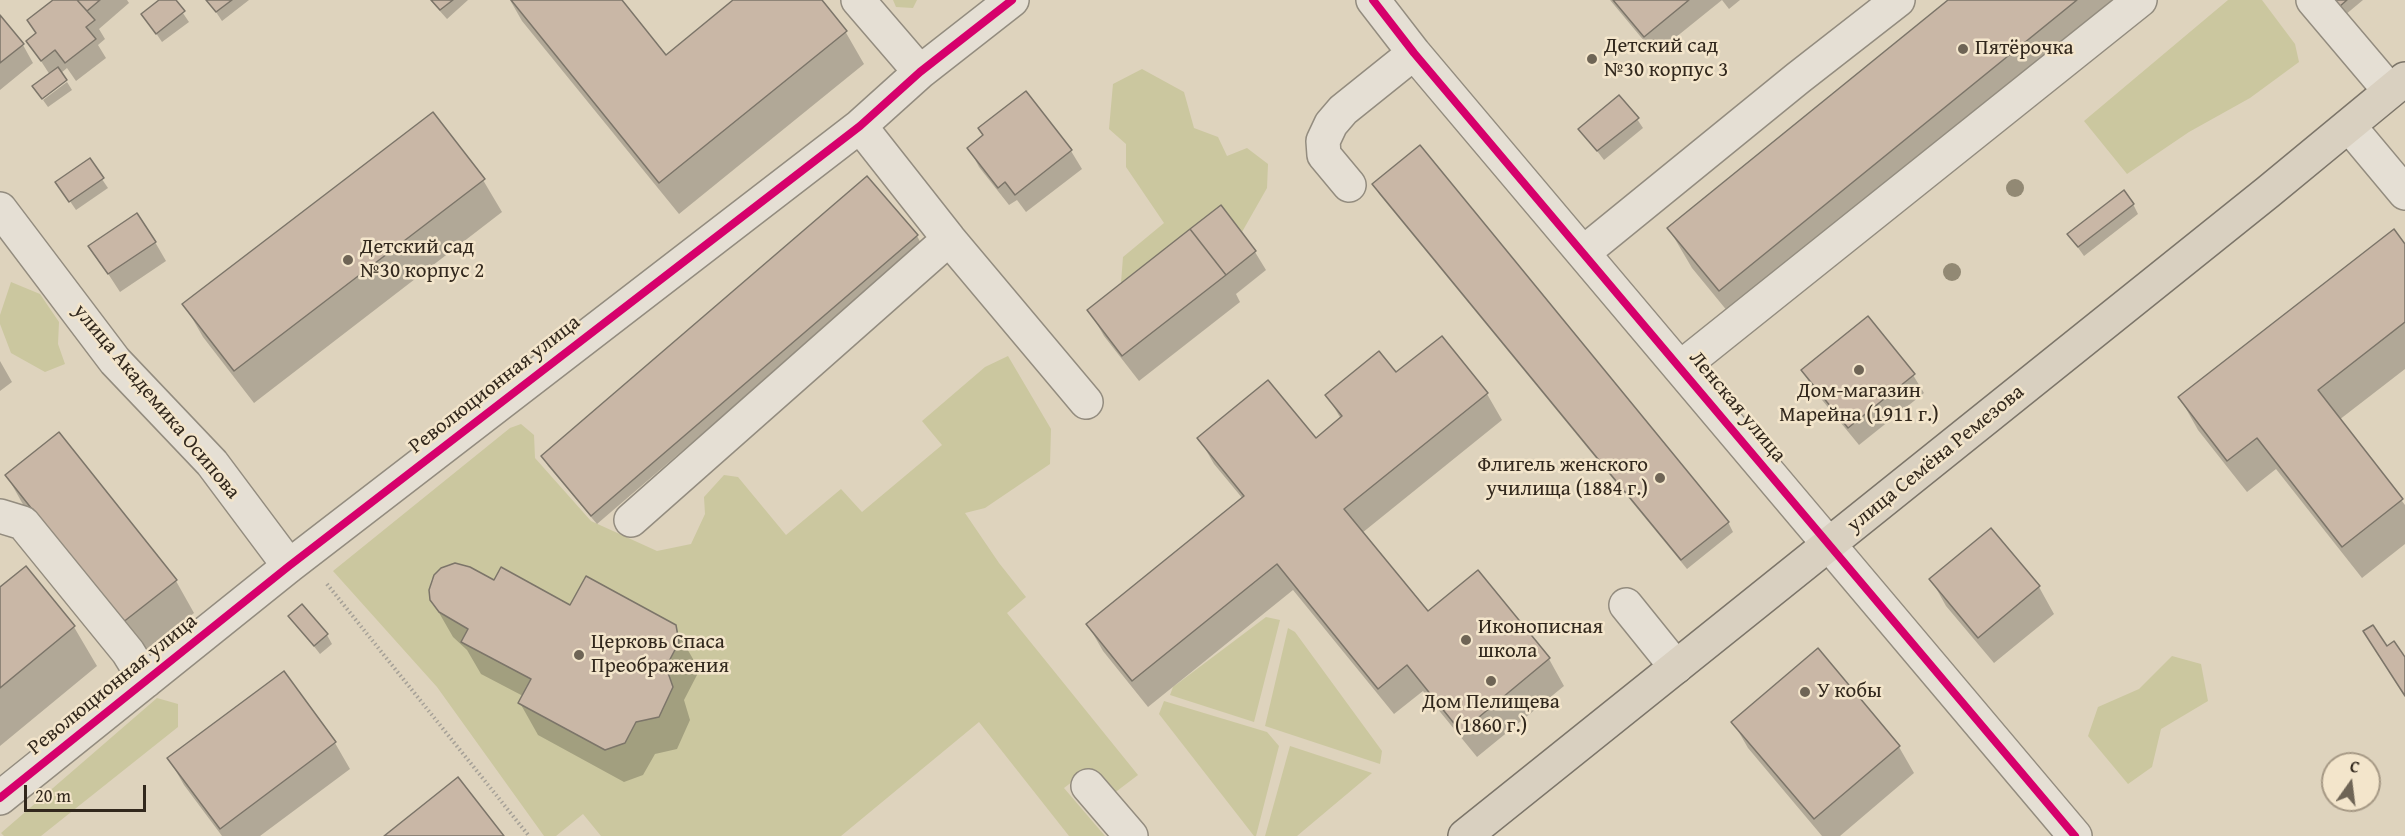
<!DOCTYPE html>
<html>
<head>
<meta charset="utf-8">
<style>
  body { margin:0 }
  #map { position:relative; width:2405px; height:836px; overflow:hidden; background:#ded3bd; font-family:"Gentium Book Plus",serif }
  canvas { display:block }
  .north { position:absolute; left:2321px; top:752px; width:60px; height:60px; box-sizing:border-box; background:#f3e5cb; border:2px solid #a69985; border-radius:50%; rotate:14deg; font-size:16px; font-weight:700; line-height:24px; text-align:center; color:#32281d }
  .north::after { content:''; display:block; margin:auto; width:21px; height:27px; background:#6e6455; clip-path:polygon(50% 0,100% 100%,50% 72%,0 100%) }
  .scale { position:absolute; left:24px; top:785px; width:122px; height:27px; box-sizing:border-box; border:3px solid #32281d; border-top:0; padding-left:8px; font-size:18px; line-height:21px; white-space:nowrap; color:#32281d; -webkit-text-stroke:4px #f3e5cb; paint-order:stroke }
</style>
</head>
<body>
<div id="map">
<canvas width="2405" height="836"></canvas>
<div class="north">С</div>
<div class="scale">20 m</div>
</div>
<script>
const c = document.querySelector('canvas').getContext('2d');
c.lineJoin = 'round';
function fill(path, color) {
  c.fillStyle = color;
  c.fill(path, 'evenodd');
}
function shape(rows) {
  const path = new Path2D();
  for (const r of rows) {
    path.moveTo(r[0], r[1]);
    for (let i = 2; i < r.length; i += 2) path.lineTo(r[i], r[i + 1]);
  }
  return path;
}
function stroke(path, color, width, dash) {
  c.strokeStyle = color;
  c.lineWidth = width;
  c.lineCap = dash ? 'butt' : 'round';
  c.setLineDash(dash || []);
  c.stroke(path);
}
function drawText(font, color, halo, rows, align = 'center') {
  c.font = font + ' "Gentium Book Plus",serif';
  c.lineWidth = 5;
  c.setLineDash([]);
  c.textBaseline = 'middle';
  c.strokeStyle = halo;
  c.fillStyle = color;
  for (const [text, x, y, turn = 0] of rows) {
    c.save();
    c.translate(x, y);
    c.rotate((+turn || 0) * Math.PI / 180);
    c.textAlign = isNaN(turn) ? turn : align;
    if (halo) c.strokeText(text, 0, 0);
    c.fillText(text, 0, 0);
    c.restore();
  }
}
const green = shape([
  [893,0,917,0,913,8,896,7],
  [2228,0,2262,0,2295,44,2299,62,2250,98,2189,132,2127,174,2084,121],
  [1142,69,1184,92,1194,128,1218,137,1227,156,1247,148,1268,164,1267,188,1242,232,1221,205,1121,283,1123,257,1164,223,1126,167,1126,144,1109,129,1113,84],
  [11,282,40,294,59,322,58,344,65,364,45,372,11,353,0,324,0,315],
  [1008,356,1051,429,1050,464,985,508,965,513,999,563,1026,597,1007,613,1138,775,1113,794,1090,768,1064,788,1105,836,1069,836,979,722,841,836,601,836,583,814,556,836,544,836,437,687,333,571,510,428,521,424,534,435,535,458,591,521,657,551,691,544,705,514,704,497,724,475,738,477,786,535,841,489,862,512,942,445,922,421,985,367],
  [450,564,465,565,494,580,502,567,570,605,675,625,679,642,666,667,659,717,636,722,625,743,605,750,518,703,531,679,461,642,468,629,443,615,432,604,429,590,431,580,441,568],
  [1266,617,1280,620,1254,722,1170,695,1173,687],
  [1288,628,1295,632,1382,751,1380,764,1265,726],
  [2172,656,2201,664,2208,701,2161,729,2152,767,2128,784,2088,736,2098,707,2139,689],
  [157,698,178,704,178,727,41,836,4,836,1,833],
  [1164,701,1267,732,1279,746,1256,836,1254,836,1159,714],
  [1290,746,1372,773,1297,836,1265,836]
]);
const shadow = shape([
  [56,0,127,0,129,3,99,29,105,39,98,45,106,58,76,81,67,68,61,73,50,75,28,41,37,34,29,21],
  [161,0,174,0,189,22,162,42,143,14],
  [208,0,249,0,222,21],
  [430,0,468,0,447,19],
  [510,0,619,0,665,57,735,0,820,0,845,31,864,64,679,214,522,21],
  [1610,0,1722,0,1655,54],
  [1722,0,1740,0,1729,9],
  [1951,0,2148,0,1742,329,1692,268,1669,229],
  [2332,0,2363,0,2345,15],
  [0,17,23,45,33,63,0,90],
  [67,82,72,90,48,107,43,100],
  [1637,119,1643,128,1604,160,1580,129],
  [969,148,1071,151,1082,169,1026,212,1017,200,1009,205,979,167],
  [89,160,108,188,76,210,63,191],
  [483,180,502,212,254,403,203,337,184,304],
  [1374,184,1728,522,1733,532,1687,569,1379,194],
  [2133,204,2138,214,2084,256,2069,235],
  [917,236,922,245,597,524,548,466,543,457],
  [155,242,166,261,120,292,90,246],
  [2405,246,2405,369,2339,420,2405,505,2405,544,2362,578,2276,469,2247,492,2198,430,2180,398],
  [1255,252,1266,270,1236,294,1240,302,1139,381,1104,336,1089,310],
  [0,361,12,382,0,391],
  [1803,371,1913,375,1924,393,1859,445,1813,389],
  [1396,374,1487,394,1502,420,1362,533,1427,613,1478,572,1549,659,1564,686,1477,757,1423,691,1394,714,1293,590,1148,707,1103,651,1088,625,1243,499,1214,464,1199,438,1315,440,1341,419,1327,395],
  [7,476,176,581,194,613,142,654,25,508],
  [1991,530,2039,587,2054,614,1994,663,1946,606,1931,579],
  [25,568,74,627,97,666,0,746,0,589],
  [495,582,571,607,674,626,693,659,697,675,684,700,690,720,677,749,655,754,643,775,624,782,538,735,520,703,523,696,481,674,467,650,453,637,434,604],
  [290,616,327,635,332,644,320,654],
  [1733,722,1899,747,1914,773,1840,836,1822,836,1748,748],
  [335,743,350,769,260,836,222,836,184,785,169,759]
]);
const building = shape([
  [53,0,77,0,95,20,86,27,96,39,65,63,55,50,41,61,26,41,36,33,27,20,53,0],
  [77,0,100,0,87,11,77,0],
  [159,0,176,0,185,11,156,34,141,14,159,0],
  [206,0,232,0,216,12,206,0],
  [431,0,453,0,440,10,431,0],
  [511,0,622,0,666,55,733,0,822,0,847,31,659,183,511,0],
  [1613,0,1689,0,1644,37,1613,0],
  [1948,0,2077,0,1719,291,1667,228,1948,0],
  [2333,0,2347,0,2339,7,2333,0],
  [0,15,24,44,0,63,0,15],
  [58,67,67,80,42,99,32,86,58,67],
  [1026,91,1072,150,1015,195,1005,182,998,188,967,148,983,135,978,128,1026,91],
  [1619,95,1639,118,1597,151,1578,129,1619,95],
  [433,112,485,179,234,371,182,304,433,112],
  [1420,145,1729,522,1681,560,1372,184,1420,145],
  [90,158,104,178,69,202,55,182,90,158],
  [867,176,918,235,591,516,541,456,867,176],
  [2124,190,2134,204,2078,247,2067,234,2124,190],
  [1221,205,1256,251,1226,275,1190,229,1221,205],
  [137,213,156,242,108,274,88,246,137,213],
  [1190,229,1226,275,1122,356,1087,310,1190,229],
  [2394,229,2405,244,2405,322,2318,390,2403,499,2342,547,2257,438,2227,461,2178,397,2394,229],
  [1868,316,1915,374,1848,428,1801,370,1868,316],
  [1442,336,1488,393,1344,509,1428,611,1478,570,1550,658,1461,732,1407,665,1378,689,1277,564,1132,681,1086,624,1244,496,1197,438,1268,380,1316,438,1342,416,1325,395,1379,351,1396,372,1442,336],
  [59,432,177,580,122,623,5,475,59,432],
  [1991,528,2040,586,1978,638,1929,579,1991,528],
  [455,563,470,567,494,580,501,567,570,605,586,576,676,625,679,642,666,667,673,687,659,717,636,722,625,743,605,750,518,703,531,679,461,642,468,629,439,612,430,600,429,590,434,575,441,568,455,563],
  [26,566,75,626,0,688,0,587,26,566],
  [302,604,328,634,314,646,288,616,302,604],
  [2373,625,2387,646,2394,641,2405,657,2405,696,2363,631,2373,625],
  [1818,648,1900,746,1814,819,1731,722,1818,648],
  [284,671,336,742,220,829,167,758,284,671],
  [458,777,504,836,384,836,458,777]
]);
const path = shape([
  [327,584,529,836]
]);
const minor = shape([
  [858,0,920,72],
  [1373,0,1414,53,2075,836],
  [2313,0,2390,91],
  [860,126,949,239,1086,402],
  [2349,126,2405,193],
  [1349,185,1324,155,1323,141,1331,124,1343,110,1414,53],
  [0,209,115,361,212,463,289,566],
  [1583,253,1798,78,1898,0],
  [1680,368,2140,0],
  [0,516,23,523,128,652,146,681],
  [631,520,949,239],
  [1626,605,1676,667],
  [1088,786,1131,836],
  [0,798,289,566,860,126,920,72,1012,0]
]);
const major = shape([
  [1465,836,2268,192,2405,79]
]);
const cycleway = shape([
  [1373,0,1414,53,2075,836],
  [0,798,289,566,860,126,920,72,1012,0]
]);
const trees = [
  [2015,188],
  [1952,272]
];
const markers = [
  [1963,49,6,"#6e6455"],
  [1592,59,6,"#6e6455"],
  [348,260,6,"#6e6455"],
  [1859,370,6,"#6e6455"],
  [1660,478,6,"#6e6455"],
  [1466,640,6,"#6e6455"],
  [579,655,6,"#6e6455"],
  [1491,681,6,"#6e6455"],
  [1805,692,6,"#6e6455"]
];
const poiNames = [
  ["Детский сад",1604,47],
  ["№30 корпус 3",1604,71],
  ["Пятёрочка",1975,49],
  ["Детский сад",360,248],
  ["№30 корпус 2",360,272],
  ["Дом-магазин",1859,392,"center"],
  ["Марейна (1911 г.)",1859,416,"center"],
  ["Флигель женского",1648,466,"right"],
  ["училища (1884 г.)",1648,490,"right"],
  ["Иконописная",1478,628],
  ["школа",1478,652],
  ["Церковь Спаса",591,643],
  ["Преображения",591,667],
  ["У кобы",1817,692],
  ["Дом Пелищева",1491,703,"center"],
  ["(1860 г.)",1491,727,"center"]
];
const streetNames = [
  ["Революционная улица",495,385,-38],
  ["улица Академика Осипова",156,402,50],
  ["Ленская улица",1737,407,50],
  ["улица Семёна Ремезова",1936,459,-39],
  ["Революционная улица",113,685,-39]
];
fill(green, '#cbc79f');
fill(shadow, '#0003');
fill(building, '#c9b7a6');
stroke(building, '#7c7569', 1.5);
stroke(minor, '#938c7f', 36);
stroke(major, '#7c7569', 36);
stroke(path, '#a5a097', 4, [1.5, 3]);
stroke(minor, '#e5dfd4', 33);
stroke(major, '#d9d0c0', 33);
stroke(cycleway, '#d6006c', 8);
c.fillStyle = '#928974';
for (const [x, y] of trees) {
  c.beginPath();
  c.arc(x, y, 9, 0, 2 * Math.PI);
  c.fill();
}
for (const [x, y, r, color] of markers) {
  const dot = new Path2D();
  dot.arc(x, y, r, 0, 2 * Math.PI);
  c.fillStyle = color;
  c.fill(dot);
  stroke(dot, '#f3e5cb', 2);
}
drawText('21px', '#32281d', '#f3e5cb', poiNames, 'left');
drawText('21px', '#32281d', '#f3e5cb', streetNames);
</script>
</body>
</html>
